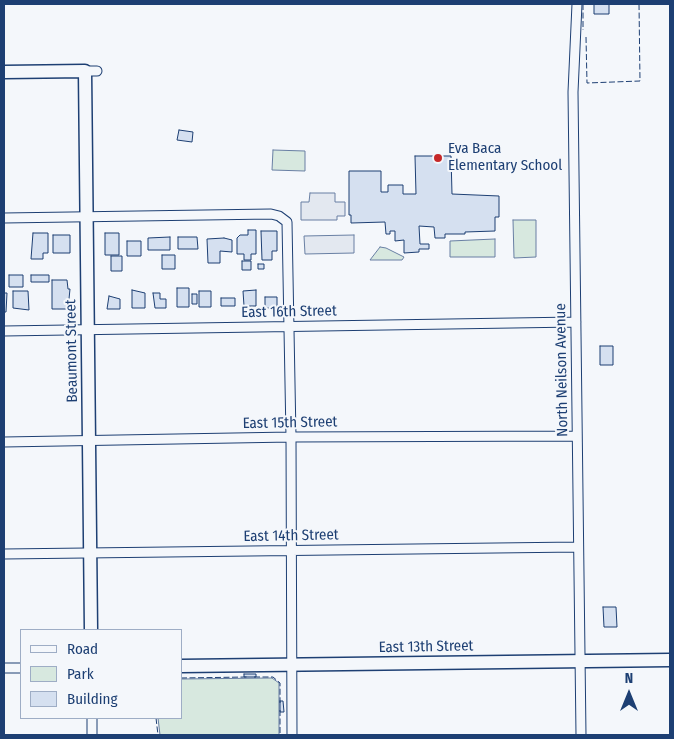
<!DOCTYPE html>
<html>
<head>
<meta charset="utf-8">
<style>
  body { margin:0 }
  #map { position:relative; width:674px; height:739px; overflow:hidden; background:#f4f7fb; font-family:"Fira Sans Condensed",sans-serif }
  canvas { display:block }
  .frame { position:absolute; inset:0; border:5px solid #1d3f73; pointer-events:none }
  .legend { position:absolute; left:20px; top:629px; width:162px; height:90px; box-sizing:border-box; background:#f4f7fb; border:1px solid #9eadc5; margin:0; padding:6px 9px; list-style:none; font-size:15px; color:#1d3f73 }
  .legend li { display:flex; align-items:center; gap:10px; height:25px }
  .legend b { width:25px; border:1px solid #9eadc5 }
  .north { position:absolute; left:604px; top:669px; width:50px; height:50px; -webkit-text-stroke:4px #f4f7fb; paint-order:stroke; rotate:0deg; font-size:14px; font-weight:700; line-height:20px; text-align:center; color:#1d3f73 }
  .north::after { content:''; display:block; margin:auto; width:18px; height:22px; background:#1d3f73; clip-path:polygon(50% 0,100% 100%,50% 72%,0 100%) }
</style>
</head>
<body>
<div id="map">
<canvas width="674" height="739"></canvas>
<div class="frame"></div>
<ul class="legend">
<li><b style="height:6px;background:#f4f7fb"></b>Road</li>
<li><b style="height:14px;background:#d7e8df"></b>Park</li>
<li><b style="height:14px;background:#d5e0f0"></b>Building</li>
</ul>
<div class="north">N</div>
</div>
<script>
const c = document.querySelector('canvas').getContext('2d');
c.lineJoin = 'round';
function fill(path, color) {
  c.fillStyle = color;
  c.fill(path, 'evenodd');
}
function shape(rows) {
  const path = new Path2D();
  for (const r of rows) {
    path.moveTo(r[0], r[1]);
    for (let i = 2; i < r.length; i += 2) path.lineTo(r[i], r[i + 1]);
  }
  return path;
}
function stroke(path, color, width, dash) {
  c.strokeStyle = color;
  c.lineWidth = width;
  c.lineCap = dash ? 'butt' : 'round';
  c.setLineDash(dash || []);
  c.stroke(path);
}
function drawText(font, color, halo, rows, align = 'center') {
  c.font = font + ' "Fira Sans Condensed",sans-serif';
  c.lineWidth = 4;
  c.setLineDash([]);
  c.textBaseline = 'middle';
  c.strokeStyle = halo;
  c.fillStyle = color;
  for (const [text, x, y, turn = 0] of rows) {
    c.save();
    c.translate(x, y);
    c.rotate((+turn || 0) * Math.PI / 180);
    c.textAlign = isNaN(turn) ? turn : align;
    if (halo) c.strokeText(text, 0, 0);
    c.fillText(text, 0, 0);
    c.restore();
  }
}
const green = shape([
  [273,150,305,151,305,171,272,170,273,150],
  [513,220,536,220,536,257,514,258,513,220],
  [495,239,495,257,450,257,450,241,495,239],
  [380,247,386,248,404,257,402,260,370,260,380,247],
  [272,678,279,683,279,735,160,735,158,718,181,718,181,679,272,678]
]);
const parking = shape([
  [310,193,335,193,335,202,345,202,345,216,337,216,337,220,301,220,301,202,309,202,310,193],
  [354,235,354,253,305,254,304,236,354,235]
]);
const building = shape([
  [594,4,609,4,609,14,594,14,594,4],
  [179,130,193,132,192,142,177,140,179,130],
  [415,156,451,156,452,194,499,196,499,217,495,217,495,231,465,232,465,234,445,234,445,238,435,238,434,227,419,226,420,244,429,244,429,249,419,249,419,252,404,253,404,240,395,241,395,231,390,231,390,234,386,234,385,222,351,223,351,215,349,215,349,171,381,171,381,192,388,192,388,185,403,185,403,194,416,194,415,156],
  [248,230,256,230,256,254,251,254,251,260,244,260,244,254,237,254,237,238,240,235,248,235,248,230],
  [261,231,277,231,277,251,272,251,272,260,262,260,261,231],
  [33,233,48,233,48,253,43,253,43,259,31,259,33,233],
  [105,233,119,233,119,255,105,255,105,233],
  [53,235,70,235,70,253,53,253,53,235],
  [170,237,170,250,148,250,148,238,170,237],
  [178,237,197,237,198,249,178,249,178,237],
  [224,238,232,240,232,252,220,251,220,263,208,263,207,239,224,238],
  [127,241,141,241,141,256,127,256,127,241],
  [162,255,175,255,175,269,162,269,162,255],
  [111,256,122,256,122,271,111,271,111,256],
  [242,261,251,261,251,270,242,270,242,261],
  [258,264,264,264,264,269,258,269,258,264],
  [9,275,23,275,23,287,9,287,9,275],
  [31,275,49,275,49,282,31,282,31,275],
  [52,280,67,280,68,289,70,289,68,309,52,309,52,280],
  [177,288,189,288,189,307,177,307,177,288],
  [132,290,145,293,145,308,132,308,132,290],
  [256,290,256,306,244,306,243,291,256,290],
  [13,291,28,291,29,310,13,308,13,291],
  [199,291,211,291,211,307,199,307,199,291],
  [4,293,7,293,6,312,4,312,4,293],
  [153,293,160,293,160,299,166,299,166,308,155,308,153,293],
  [192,294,197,294,197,304,192,304,192,294],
  [109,296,120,299,120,309,107,309,109,296],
  [265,297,277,297,277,308,265,308,265,297],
  [221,298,235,298,235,306,221,306,221,298],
  [600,346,613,346,613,365,600,365,600,346],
  [603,607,616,607,617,627,604,627,603,607],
  [244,674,256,674,256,677,244,677,244,674],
  [280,701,283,701,284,712,280,712,280,701]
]);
const street = shape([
  [577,4,573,92,581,735],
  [85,71,97,71],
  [4,218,271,214,279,216,287,222,291,437,292,735],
  [4,331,576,322],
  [4,442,291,437,577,436],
  [4,554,578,547],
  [4,668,21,668],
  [92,718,92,735]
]);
const secondary = shape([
  [4,72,85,71,91,630],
  [181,666,670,660]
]);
const fence = shape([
  [583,4,583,30],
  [586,37,587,83,640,81,639,4],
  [254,677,273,677,280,683,280,703],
  [181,678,247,677],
  [280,710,280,735],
  [156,718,158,735]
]);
const markers = [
  [438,158,5,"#c62828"]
];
const poiNames = [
  ["Eva Baca",448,149],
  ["Elementary School",448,166]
];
const streetNames = [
  ["East 16th Street",289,312,-1],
  ["Beaumont Street",72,351,-91],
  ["North Neilson Avenue",562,370,-91],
  ["East 15th Street",290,423,-1],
  ["East 14th Street",291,536,-1],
  ["East 13th Street",426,647,-1]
];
fill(green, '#d7e8df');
stroke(green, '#687fa3', 1);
fill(parking, '#e3e8f0');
stroke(parking, '#687fa3', 1);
fill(building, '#d5e0f0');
stroke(building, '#1d3f73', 1);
stroke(street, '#1d3f73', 11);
stroke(secondary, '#1d3f73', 15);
stroke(street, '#f4f7fb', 9);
stroke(secondary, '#f4f7fb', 12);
stroke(fence, '#1d3f73', 1, [6, 2.5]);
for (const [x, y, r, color] of markers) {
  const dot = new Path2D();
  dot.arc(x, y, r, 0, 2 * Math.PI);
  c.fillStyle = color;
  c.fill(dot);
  stroke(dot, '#f4f7fb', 2);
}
drawText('15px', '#1d3f73', '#f4f7fb', poiNames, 'left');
drawText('15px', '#1d3f73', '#f4f7fb', streetNames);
</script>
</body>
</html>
